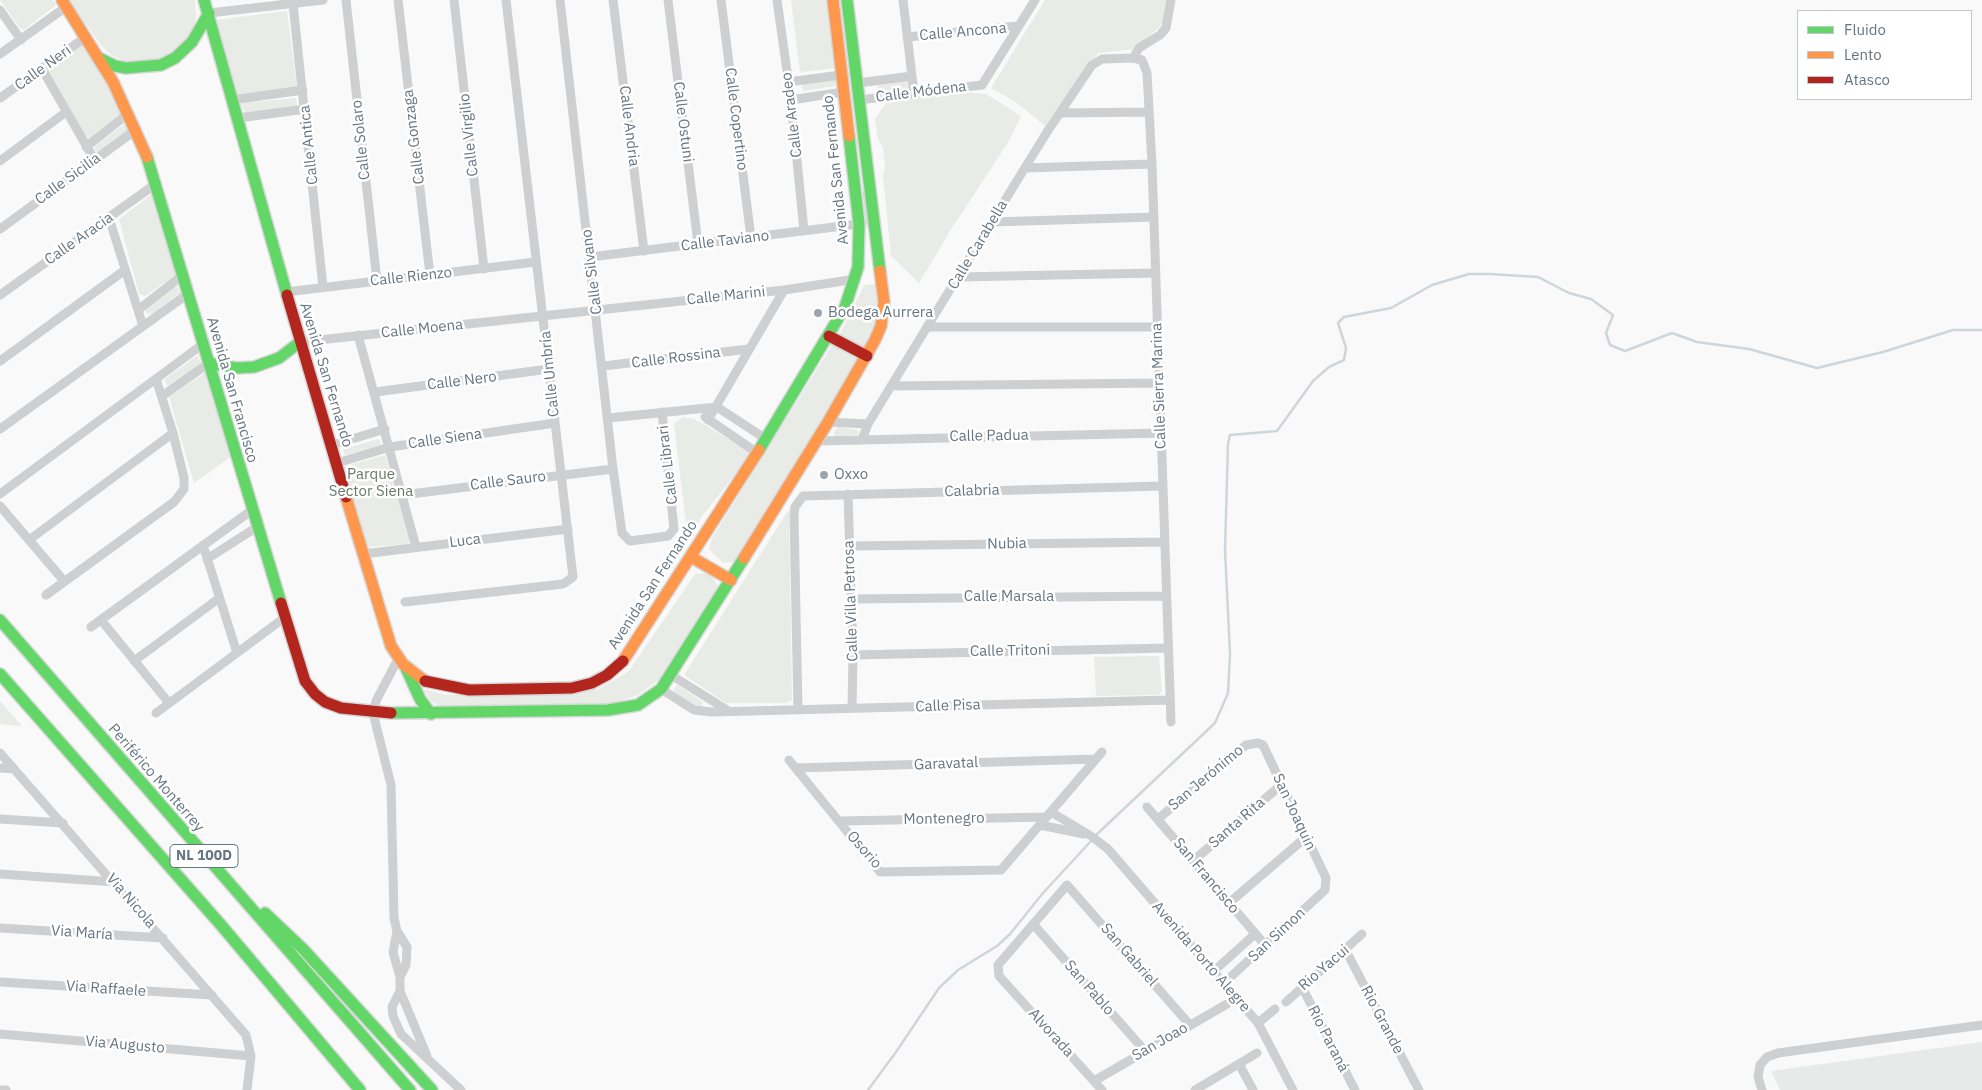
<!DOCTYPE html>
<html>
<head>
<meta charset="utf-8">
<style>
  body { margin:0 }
  #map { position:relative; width:1982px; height:1090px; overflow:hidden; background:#f9f9f9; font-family:"IBM Plex Sans",sans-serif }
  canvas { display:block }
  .legend { position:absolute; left:1797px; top:10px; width:175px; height:90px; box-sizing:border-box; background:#fff; border:1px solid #c1c8cd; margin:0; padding:6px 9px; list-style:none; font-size:15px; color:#657683 }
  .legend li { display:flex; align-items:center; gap:10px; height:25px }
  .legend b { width:25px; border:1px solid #c1c8cd }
</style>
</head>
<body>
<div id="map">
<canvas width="1982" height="1090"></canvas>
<ul class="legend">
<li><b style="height:6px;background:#63d668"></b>Fluido</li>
<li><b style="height:6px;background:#ff974d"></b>Lento</li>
<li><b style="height:6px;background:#b3261e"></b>Atasco</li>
</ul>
</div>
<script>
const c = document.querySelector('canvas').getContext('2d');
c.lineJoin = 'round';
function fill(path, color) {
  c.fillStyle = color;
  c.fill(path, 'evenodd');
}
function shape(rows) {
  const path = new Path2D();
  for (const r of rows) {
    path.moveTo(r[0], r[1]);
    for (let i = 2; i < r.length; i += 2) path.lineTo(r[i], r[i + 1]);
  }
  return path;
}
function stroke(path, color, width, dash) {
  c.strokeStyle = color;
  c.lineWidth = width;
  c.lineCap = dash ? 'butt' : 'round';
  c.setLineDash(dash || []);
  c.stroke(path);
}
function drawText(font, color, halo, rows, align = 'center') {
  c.font = font + ' "IBM Plex Sans",sans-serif';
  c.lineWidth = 5;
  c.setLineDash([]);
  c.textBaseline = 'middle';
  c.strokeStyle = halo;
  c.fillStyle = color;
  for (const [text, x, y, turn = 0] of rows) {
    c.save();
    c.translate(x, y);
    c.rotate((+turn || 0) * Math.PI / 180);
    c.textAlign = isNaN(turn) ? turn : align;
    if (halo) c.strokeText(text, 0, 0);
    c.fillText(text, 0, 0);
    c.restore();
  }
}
const built = shape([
  [1982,1042,1982,1090,1780,1090,1771,1071]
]);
const green = shape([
  [0,0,53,0,56,5,24,30,20,28],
  [68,0,195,0,196,16,193,31,186,42,166,59,130,63,111,55,102,46],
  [791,0,831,0,840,68,800,72],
  [1045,0,1169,0,1171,17,1134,49,1099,53,1092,60,1045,126,1017,103,991,88],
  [287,11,297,87,237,96,215,20],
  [82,44,122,109,122,114,89,139,83,134,47,71],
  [837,79,839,82,836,86,804,91,801,87,803,83],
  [911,80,911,89,881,92,877,90,879,84],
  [942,90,986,94,1021,116,1009,141,950,231,919,283,891,256,883,176,885,166,883,147,878,140,875,119,886,103,887,96,895,102],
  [296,98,297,105,292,107,246,113,241,106,243,103],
  [127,125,128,132,98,152,95,151,95,146,122,126],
  [155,192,177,274,145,296,139,294,119,219],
  [882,284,883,299,867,350,840,334,864,285],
  [175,286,177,286,180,293,153,313,147,314,145,309],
  [832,345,860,360,738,561,723,563,709,549,712,538],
  [197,356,201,363,167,386,165,379],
  [206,372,232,456,194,483,169,397],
  [683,417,695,419,752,453,700,519,693,538,687,532,674,424],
  [838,427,858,430,858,435,835,436,834,432],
  [378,439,381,443,379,446,346,455,343,452,344,449],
  [385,455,410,538,408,544,368,547,343,467],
  [789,509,792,700,786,703,726,703,684,675],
  [706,573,712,576,718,586,716,595,660,679,638,695,612,704,446,709,432,702,423,689,446,695,577,693,599,689,629,671,695,574],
  [1159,656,1162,691,1159,695,1096,696,1094,657],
  [677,685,703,702,702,707,693,705,673,691],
  [0,701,22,726,0,724]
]);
const stream = shape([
  [864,193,868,226],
  [1095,836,1215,723,1228,693,1230,654,1225,550,1228,444,1230,435,1277,431,1313,381,1329,367,1344,360,1346,348,1338,323,1344,317,1391,308,1432,285,1469,274,1490,274,1538,277,1569,293,1591,299,1613,315,1606,333,1610,345,1625,351,1672,333,1697,342,1749,349,1817,368,1883,352,1953,330,1982,330],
  [868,1090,896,1052,939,988,958,970,997,946,1010,934,1043,893,1092,840]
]);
const street = shape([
  [346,0,377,281],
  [398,0,430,275],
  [454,0,484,269],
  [560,0,613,469,622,533,630,541,668,536,674,529,662,412],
  [613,0,644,251],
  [668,0,698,244],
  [721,0,751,238],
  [777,0,791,100,804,231],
  [903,0,914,93],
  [293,4,323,287],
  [0,10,21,40],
  [209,13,323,0],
  [907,37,1018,26],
  [0,54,66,7],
  [1133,58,1139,48,1160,35,1166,28,1171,0],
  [42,69,94,159],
  [788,82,841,75],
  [858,83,912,76],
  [0,98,86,37],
  [232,100,303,90],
  [791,100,843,92],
  [859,100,982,85,1035,0],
  [1062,113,1149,112],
  [238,118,306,109],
  [86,147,129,113],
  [0,161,66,112],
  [1025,168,1152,164],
  [109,218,143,326],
  [992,222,1154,217],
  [0,229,137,129],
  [590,257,859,224],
  [959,277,1155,273],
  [286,292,536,262],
  [0,295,157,183],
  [138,310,184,274],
  [927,327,1157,327],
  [358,335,416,547],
  [300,342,784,290,856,279],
  [0,361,125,270],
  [603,366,749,349],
  [891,386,1159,383],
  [375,392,549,369],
  [162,396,209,363],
  [705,417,756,452],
  [608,418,717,407,766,439],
  [708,420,784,290],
  [828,422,868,424],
  [0,429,189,293],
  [862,439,868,424,927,327,1047,132,1092,65,1102,59,1133,58,1142,60,1147,73,1152,164,1171,722],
  [817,441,1161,433],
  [332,445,385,429],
  [337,463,390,447,555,423],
  [0,494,203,344],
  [848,494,853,655,852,708],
  [402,495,613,469],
  [0,506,64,581],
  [29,540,173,433],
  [203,545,237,653],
  [850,546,1164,542],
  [363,554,568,529],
  [207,559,257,527],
  [46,595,174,502,184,489,184,478,173,433,156,379],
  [851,599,1166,596],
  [405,602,563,584,573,577,506,0],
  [101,620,169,703],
  [91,627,252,510],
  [853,655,1168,648],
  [398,659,376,701,373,713,391,785,394,918,397,931,407,947,406,965,400,977],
  [134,661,218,599],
  [671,675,727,710],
  [661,689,694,710,712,712,1170,700],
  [798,709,794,515,795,507,803,496,1162,486],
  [156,713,284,618],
  [0,753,246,1035,251,1056,247,1090],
  [789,760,880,872,1001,870,1102,752],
  [0,768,14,769],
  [796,768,1096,759],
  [1147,807,1265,945],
  [1051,812,1091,836,1108,849,1258,1023,1293,1090],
  [0,819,63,823],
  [1158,819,1246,745,1258,743,1263,745,1326,878,1325,890,1224,983],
  [840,821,1047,817],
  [1040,825,1084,834],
  [1193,861,1281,785],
  [0,874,115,882],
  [1229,903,1306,837],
  [1033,924,1145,1051],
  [0,928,163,938],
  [397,931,393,952,400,977,400,991,427,1056],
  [1345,949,1419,1090],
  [1214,971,1255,934],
  [0,982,212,995],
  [1302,987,1355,1090],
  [400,991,392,1007,393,1016,401,1034,461,1090],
  [1286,1002,1362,934],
  [1258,1023,1275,1009],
  [0,1034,251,1056],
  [1239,1064,1253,1090],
  [1094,1081,1227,1004],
  [0,1090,6,1090],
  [1102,1090,999,976,998,965,1067,885,1190,1025],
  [1195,1090,1257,1053],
  [1762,1090,1758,1077,1760,1065,1767,1057,1778,1053,1982,1025]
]);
const fast = shape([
  [204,0,287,295],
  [847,0,880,271],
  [99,58,115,66,126,68,161,65,175,58,192,42,209,13],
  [147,157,281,603],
  [209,363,236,368,254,367,279,358,300,342],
  [759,450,845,307,858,267,859,224,849,136],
  [0,620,410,1090],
  [406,668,420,699,431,714],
  [0,674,221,925,360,1090],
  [391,713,608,710,638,705,661,689,744,558],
  [265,913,303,949,432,1090]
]);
const slow = shape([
  [62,0,113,82,147,157],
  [833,0,849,136],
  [346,497,391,646,403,664,425,681],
  [691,557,731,580],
  [744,558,828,422,875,340,881,326,884,302,880,271],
  [623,661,759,450]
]);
const jam = shape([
  [287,295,346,497],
  [829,336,867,356],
  [281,603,305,681,315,694,325,702,341,708,391,713],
  [425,681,469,690,572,688,592,683,607,675,623,661]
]);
const markers = [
  [818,313,5,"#99a4ac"],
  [824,475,5,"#99a4ac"]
];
const shields = [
  [204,856,68]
];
const shieldNames = [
  ["NL 100D",204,856]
];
const streetNames = [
  ["Calle Ancona",963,32,-5],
  ["Calle Neri",43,68,-36],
  ["Calle Módena",921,92,-7],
  ["Calle Aradeo",792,115,-97],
  ["Calle Copertino",736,119,83],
  ["Calle Ostuni",683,122,83],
  ["Calle Andria",629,126,83],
  ["Calle Virgilio",469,135,-96],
  ["Calle Gonzaga",414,137,-97],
  ["Calle Solaro",361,140,-96],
  ["Calle Antica",309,145,-96],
  ["Avenida San Fernando",836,170,-96],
  ["Calle Sicilia",68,179,-36],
  ["Calle Aracia",79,239,-35],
  ["Calle Taviano",725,241,-7],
  ["Calle Carabella",978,245,-59],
  ["Calle Silvano",592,272,-97],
  ["Calle Rienzo",411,277,-6],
  ["Calle Marini",726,296,-6],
  ["Calle Moena",422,329,-6],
  ["Calle Rossina",676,358,-7],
  ["Calle Umbría",550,374,-96],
  ["Avenida San Fernando",326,375,73],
  ["Calle Nero",462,381,-7],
  ["Calle Sierra Marina",1159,386,-92],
  ["Avenida San Francisco",232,390,74],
  ["Calle Padua",989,436,-1],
  ["Calle Siena",445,439,-8],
  ["Calle Librari",668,465,-97],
  ["Calle Sauro",508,481,-7],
  ["Calabria",972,491,-2],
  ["Luca",465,541,-7],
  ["Nubia",1007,544,-1],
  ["Avenida San Fernando",653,585,-57],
  ["Calle Marsala",1009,597],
  ["Calle Villa Petrosa",851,601,-92],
  ["Calle Tritoni",1010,651,-1],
  ["Calle Pisa",948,706,-2],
  ["Garavatal",946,764,-2],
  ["Periférico Monterrey",156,778,49],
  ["San Jerónimo",1206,778,-40],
  ["San Joaquin",1294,812,65],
  ["Montenegro",944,819,-1],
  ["Santa Rita",1237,823,-41],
  ["Osorio",864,850,49],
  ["San Francisco",1206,876,50],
  ["Via Nicola",131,901,49],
  ["Via María",82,933,4],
  ["San Simon",1277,935,-43],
  ["San Gabriel",1129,955,49],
  ["Avenida Porto Alegre",1201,957,49],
  ["Rio Yacui",1324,968,-41],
  ["San Pablo",1089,988,49],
  ["Via Raffaele",106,989,4],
  ["Rio Grande",1382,1020,62],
  ["Alvorada",1051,1033,48],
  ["Rio Paraná",1328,1039,63],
  ["San Joao",1160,1042,-30],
  ["Via Augusto",125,1045,5]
];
const poiNames = [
  ["Bodega Aurrera",828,313],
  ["Oxxo",834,475]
];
const parkNames = [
  ["Parque",371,475],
  ["Sector Siena",371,492]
];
fill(built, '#e8e9e9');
fill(green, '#e8ebe6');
stroke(stream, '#ced6d9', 2.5);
stroke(fast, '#d5d6d7', 14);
stroke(slow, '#d5d6d7', 14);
stroke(jam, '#d5d6d7', 14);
stroke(street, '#cecfd0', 9);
stroke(fast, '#63d668', 11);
stroke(slow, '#ff974d', 11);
stroke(jam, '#b3261e', 11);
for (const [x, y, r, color] of markers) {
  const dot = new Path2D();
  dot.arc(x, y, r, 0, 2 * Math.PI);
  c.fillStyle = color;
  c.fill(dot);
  stroke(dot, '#fff', 2);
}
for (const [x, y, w] of shields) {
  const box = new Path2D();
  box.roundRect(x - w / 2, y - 11.5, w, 23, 4);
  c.fillStyle = '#fff';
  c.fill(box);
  stroke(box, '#657683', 1);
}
drawText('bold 14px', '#657683', null, shieldNames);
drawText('15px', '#657683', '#fff', streetNames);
drawText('15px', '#657683', '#fff', poiNames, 'left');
drawText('15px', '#687a64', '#fff', parkNames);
</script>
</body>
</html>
